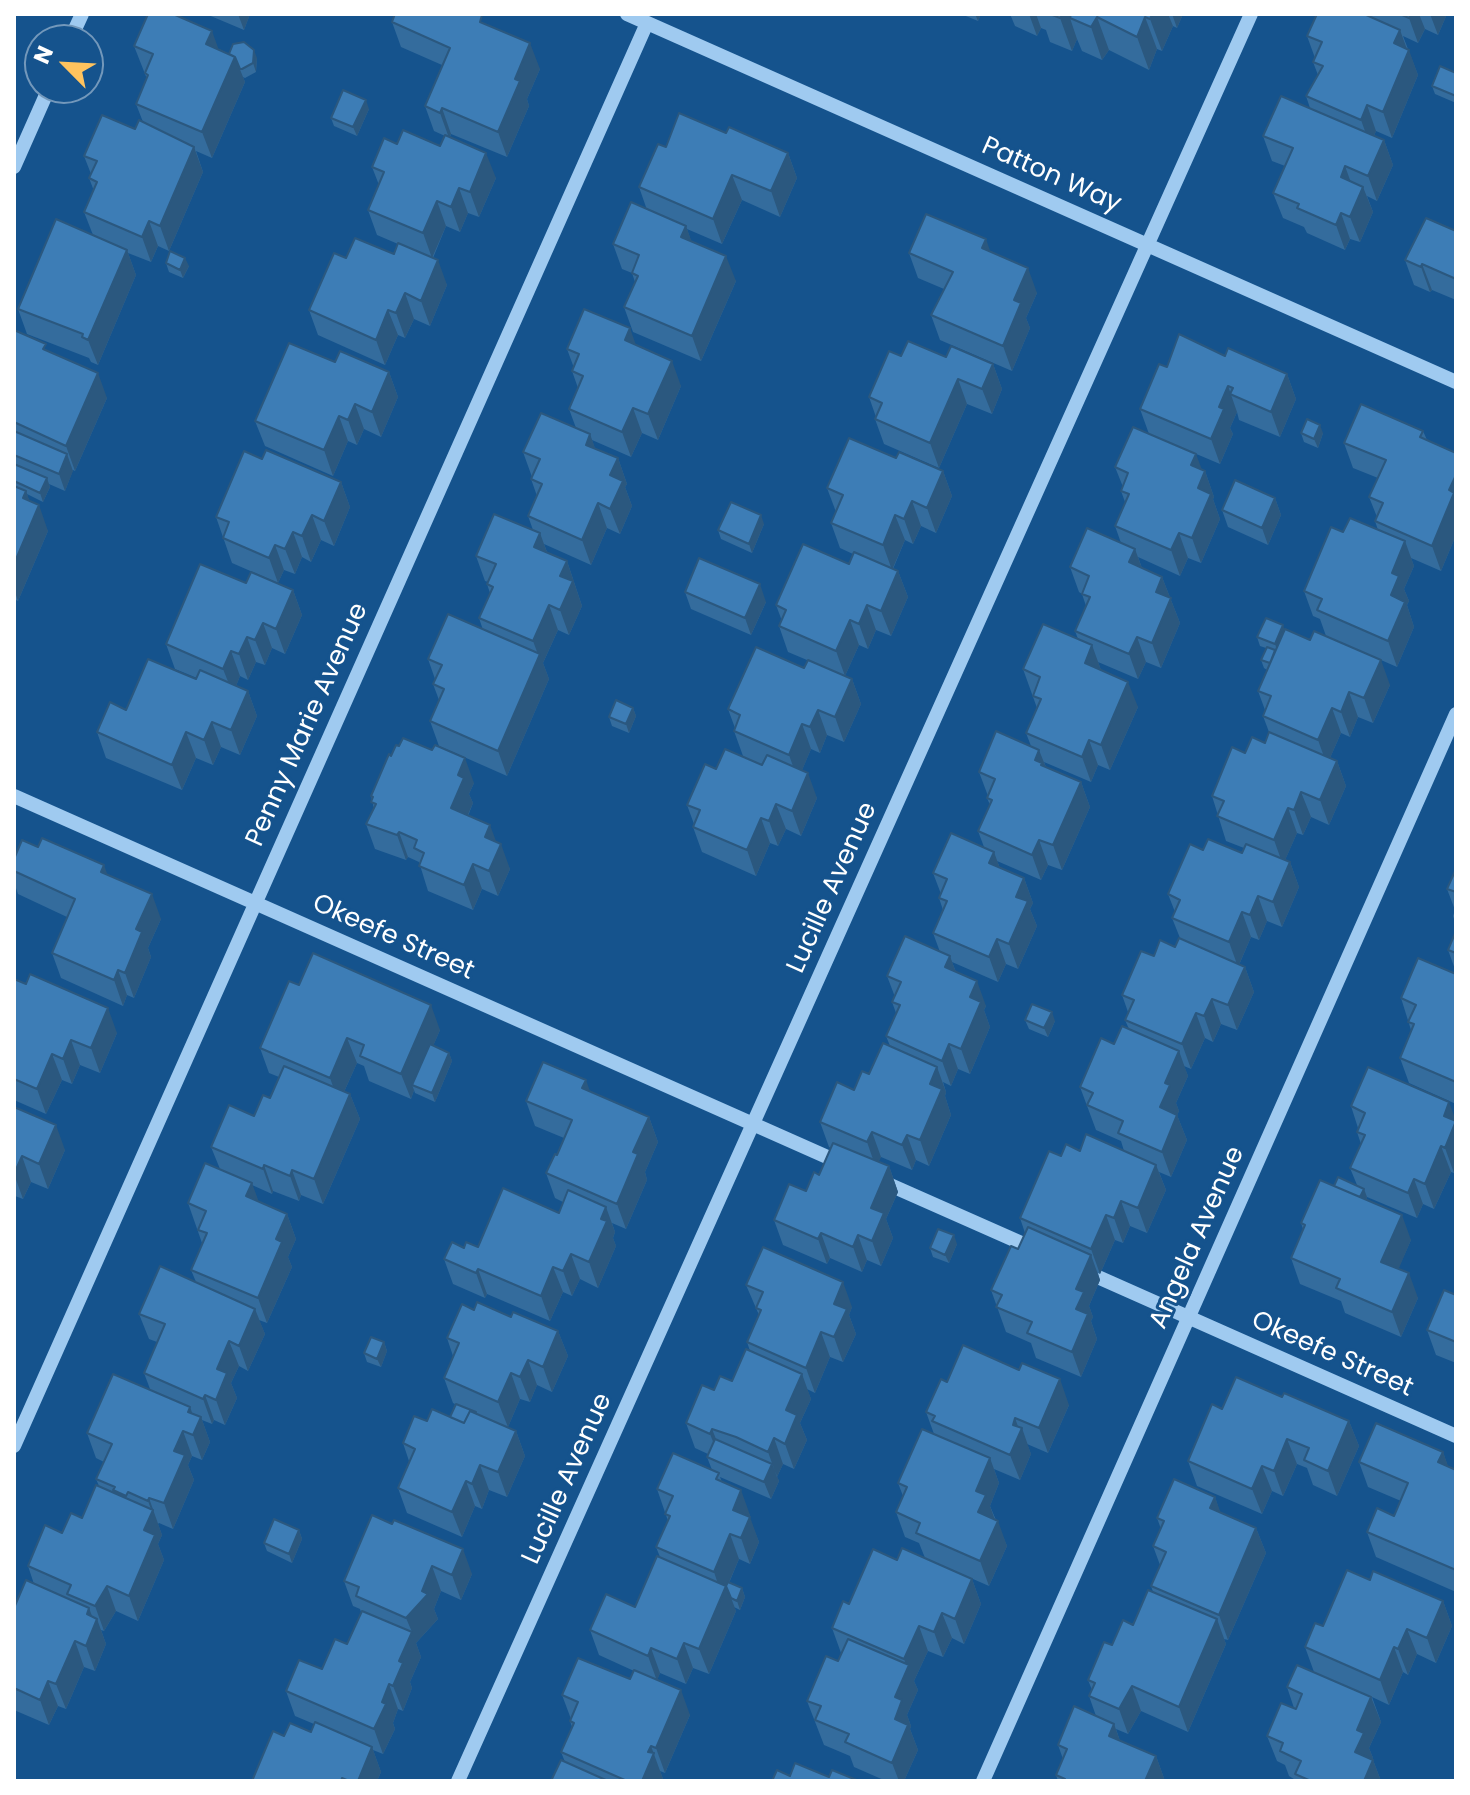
<!DOCTYPE html>
<html>
<head>
<meta charset="utf-8">
<style>
  body { margin:0 }
  #map { position:relative; width:1470px; height:1795px; overflow:hidden; background:#15538d; font-family:Poppins,sans-serif }
  canvas { display:block }
  .frame { position:absolute; inset:0; border:16px solid #fff; pointer-events:none }
  .north { position:absolute; left:24px; top:24px; width:80px; height:80px; box-sizing:border-box; background:#15538d; border:2px solid #7398bb; border-radius:50%; rotate:294deg; font-size:22px; font-weight:700; line-height:32px; text-align:center; color:#fff }
  .north::after { content:''; display:block; margin:auto; width:28px; height:36px; background:#ffc35e; clip-path:polygon(50% 0,100% 100%,50% 72%,0 100%) }
</style>
</head>
<body>
<div id="map">
<canvas width="1470" height="1795"></canvas>
<div class="frame"></div>
<div class="north">N</div>
</div>
<script>
const c = document.querySelector('canvas').getContext('2d');
c.lineJoin = 'round';
function shape(rows) {
  const path = new Path2D();
  for (const r of rows) {
    path.moveTo(r[0], r[1]);
    for (let i = 2; i < r.length; i += 2) path.lineTo(r[i], r[i + 1]);
  }
  return path;
}
function stroke(path, color, width, dash) {
  c.strokeStyle = color;
  c.lineWidth = width;
  c.lineCap = dash ? 'butt' : 'round';
  c.setLineDash(dash || []);
  c.stroke(path);
}
function fill(path, color) {
  c.fillStyle = color;
  c.fill(path, 'evenodd');
}
function drawText(font, color, halo, rows, align = 'center') {
  c.font = font + ' Poppins,sans-serif';
  c.lineWidth = 6;
  c.setLineDash([]);
  c.textBaseline = 'middle';
  c.strokeStyle = halo;
  c.fillStyle = color;
  for (const [text, x, y, turn = 0] of rows) {
    c.save();
    c.translate(x, y);
    c.rotate((+turn || 0) * Math.PI / 180);
    c.textAlign = isNaN(turn) ? turn : align;
    if (halo) c.strokeText(text, 0, 0);
    c.fillText(text, 0, 0);
    c.restore();
  }
}
const minor = shape([
  [627,14,1456,382],
  [70,40,82,14],
  [14,167,49,88],
  [14,796,843,1164],
  [881,1181,1037,1250],
  [1082,1270,1456,1436],
  [14,1446,647,23],
  [458,1781,1251,14],
  [983,1781,1456,714]
]);
const wall = shape([
  [206,14,250,14,244,30],
  [961,14,981,14,978,21],
  [1010,14,1183,14,1177,28,1173,26,1162,51,1157,49,1149,70,1109,50,1102,60,1082,51,1077,39,1072,51,1050,42,1046,30,1041,28,1037,36,1015,26],
  [1317,14,1447,14,1438,35,1425,29,1418,43,1403,36,1418,75,1392,138,1376,131,1374,136,1384,140,1393,165,1377,201,1367,196,1373,212,1360,242,1350,239,1345,250,1307,233,1304,227,1283,218,1273,193,1285,166,1272,161,1263,136,1310,108,1306,96,1318,75,1313,62,1315,58,1307,36],
  [392,22,486,24,540,69,527,99,529,106,507,157,451,134,450,137,496,178,479,217,468,213,460,232,446,226,433,258,447,285,430,326,414,319,405,338,398,335,385,365,318,335,309,310,346,258,394,254,398,244,377,235,368,210,379,185,372,167,397,144,440,146,445,136,434,131,425,106,442,65,401,47],
  [134,46,219,49,229,54,257,58,256,72,245,78,243,77,245,82,212,158,196,151,203,172,169,251,158,246,151,262,128,253,136,275,98,365,91,362,89,358,27,334,18,309,93,235,84,212,94,191,89,178,91,174,84,156,135,129,143,122,136,104,147,79],
  [1456,73,1456,103,1435,94,1432,86],
  [369,109,357,136,334,126,331,118],
  [726,133,788,153,797,178,780,217,742,200,722,244,687,229,691,241,736,281,701,361,633,332,624,307,635,282,632,273,622,269,613,244,647,210,639,187,666,147],
  [1456,231,1456,300,1432,290,1430,292,1414,285,1405,260],
  [990,251,1037,293,1026,318,1030,328,1012,371,940,340,931,315,944,289,918,278,909,253],
  [166,263,189,266,183,278,169,272],
  [14,330,48,351,107,398,75,471,73,470,65,491,49,484,50,487,43,502,27,494,29,501,48,531,18,601,14,599],
  [636,345,681,386,658,440,642,433,631,457,592,440,595,449,618,458,627,484,625,487,632,506,620,534,607,528,591,565,544,544,547,552,567,561,582,606,569,635,558,630,543,663,549,679,507,776,439,746,430,721,439,700,433,684,435,679,428,659,483,630,479,618,490,593,487,584,488,582,485,581,476,556,533,530,528,516,537,496,531,479,532,477,523,452,576,428,569,409,578,388,572,371,574,368,567,349],
  [901,356,946,357,993,364,1002,389,992,414,967,404,939,468,884,444,875,419,876,417,869,397],
  [1225,356,1287,374,1296,399,1280,437,1239,420,1237,412,1230,428,1233,434,1220,464,1149,434,1140,409,1167,367],
  [335,362,389,372,398,397,381,437,364,429,357,445,348,441,333,476,265,446,255,421],
  [1423,431,1427,440,1456,453,1456,535,1441,571,1411,558,1414,566,1404,589,1409,601,1407,605,1414,627,1397,667,1326,636,1320,619,1313,616,1304,591,1343,532,1378,530,1375,521,1377,517,1369,497,1378,478,1353,468,1344,443],
  [1301,433,1323,433,1318,448,1304,442],
  [896,458,943,471,952,496,936,533,921,526,913,544,905,540,893,569,898,571,908,597,891,636,876,630,868,649,859,645,845,676,788,652,779,626,782,621,776,605,849,564,853,554,840,548,831,523,836,512,827,488],
  [262,459,341,482,350,507,334,546,321,540,311,562,302,557,295,574,284,570,278,583,232,563,216,517],
  [1115,467,1202,470,1205,471,1214,497,1213,499,1220,519,1201,563,1188,558,1180,576,1138,557,1142,568,1162,577,1180,623,1161,668,1146,662,1138,679,1098,662,1101,670,1138,707,1110,770,1098,765,1091,782,1044,762,1046,767,1081,782,1090,807,1062,870,1048,865,1041,880,997,861,1000,868,1024,878,1033,903,1030,909,1037,926,1018,969,1006,964,998,982,952,962,956,972,986,1006,984,1010,990,1027,970,1074,958,1069,951,1086,943,1082,946,1092,945,1096,951,1115,929,1166,916,1160,912,1170,881,1157,878,1162,889,1166,898,1192,886,1219,893,1238,881,1266,867,1260,862,1272,830,1258,827,1264,783,1245,774,1220,806,1191,819,1175,831,1148,829,1147,820,1122,869,1074,890,1046,886,1036,896,1013,892,1002,895,997,887,976,940,952,933,933,943,910,939,898,941,894,933,873,984,847,978,831,990,805,987,798,988,796,979,772,1031,746,1026,733,1037,708,1023,669,1078,639,1075,631,1086,606,1082,594,1079,592,1070,567,1121,543,1115,526,1125,502,1121,491,1123,487],
  [1275,498,1281,515,1268,545,1228,527,1222,510],
  [764,524,752,553,721,539,718,530],
  [246,583,293,590,302,615,285,654,272,648,265,665,256,662,248,680,240,676,236,686,248,691,257,716,240,755,221,747,213,765,196,758,182,790,106,758,97,732,126,710,197,678,175,669,166,644],
  [685,592,766,602,751,635,691,609],
  [1285,629,1390,685,1373,723,1358,717,1350,737,1341,733,1330,758,1337,761,1346,786,1329,825,1311,817,1303,835,1297,833,1285,860,1290,862,1299,887,1282,927,1267,921,1259,940,1251,937,1239,965,1245,967,1254,992,1237,1030,1221,1024,1213,1042,1205,1038,1191,1069,1184,1066,1188,1076,1176,1103,1179,1111,1177,1115,1187,1140,1171,1177,1159,1172,1166,1190,1147,1233,1130,1226,1123,1243,1115,1240,1100,1274,1098,1273,1100,1280,1089,1306,1093,1317,1091,1321,1097,1339,1081,1377,1036,1358,1031,1343,1006,1332,991,1290,1018,1249,1025,1233,1020,1218,1061,1156,1080,1151,1124,1151,1121,1141,1096,1130,1080,1087,1114,1044,1129,1029,1125,1020,1128,1012,1122,995,1154,956,1175,947,1180,938,1172,918,1175,912,1168,894,1203,850,1242,853,1244,848,1226,841,1212,796,1245,753,1265,743,1269,732,1263,716,1265,710,1258,691,1267,670,1264,668,1261,660,1266,648,1260,646,1257,637],
  [804,668,852,679,861,704,844,742,827,735,820,753,811,749,802,770,817,798,801,836,786,829,778,846,770,843,756,876,702,852,693,827,694,824,687,805,716,769,743,756,734,731,735,728,728,709],
  [633,708,636,716,629,733,612,726,609,717],
  [474,783,469,794,473,803,468,816,496,842,510,869,498,896,482,889,473,910,428,891,419,862,408,857,406,860,375,849,366,824,374,809,371,796],
  [14,859,108,875,161,919,148,948,151,957,134,998,127,995,123,1006,61,978,52,953,67,917,18,894,14,882],
  [1456,869,1456,925,1453,916,1455,910,1447,889],
  [1456,931,1456,972,1448,950],
  [1456,974,1456,1104,1409,1083,1400,1058,1411,1030,1401,998],
  [14,979,117,1033,100,1073,80,1065,72,1084,62,1080,46,1114,14,1100],
  [299,985,440,1030,433,1046,449,1053,452,1061,435,1102,415,1093,414,1090,411,1099,369,1081,364,1066,357,1063,344,1092,350,1094,360,1119,323,1204,301,1195,299,1201,273,1191,272,1194,252,1185,258,1201,287,1214,296,1239,288,1257,292,1267,267,1323,259,1320,265,1334,248,1371,239,1366,231,1383,237,1398,225,1425,214,1420,212,1424,202,1420,210,1442,202,1460,192,1456,188,1465,194,1480,173,1529,159,1523,158,1524,162,1535,158,1544,164,1560,138,1621,116,1611,104,1631,101,1630,106,1644,95,1671,84,1667,66,1709,58,1706,49,1725,14,1710,14,1608,34,1584,28,1566,62,1533,82,1518,99,1486,96,1479,104,1462,96,1458,87,1433,150,1389,144,1373,157,1342,149,1339,139,1314,196,1282,191,1270,202,1243,188,1203,220,1169,211,1147,254,1116,270,1098,279,1077,269,1073,260,1048],
  [1025,1020,1055,1021,1048,1037,1029,1029],
  [590,1091,649,1117,658,1142,645,1172,647,1180,626,1229,612,1223,615,1232,613,1238,616,1246,598,1288,580,1279,572,1296,563,1292,550,1321,487,1294,485,1298,453,1284,444,1259,464,1248,478,1247,559,1213,563,1202,555,1198,546,1173,557,1155,564,1138,535,1126,526,1101],
  [1351,1106,1456,1121,1456,1170,1454,1173,1451,1172,1434,1209,1423,1204,1417,1218,1367,1197,1366,1200,1411,1240,1398,1269,1418,1298,1401,1337,1345,1313,1341,1301,1300,1284,1291,1258,1303,1229,1301,1223,1334,1186,1357,1185,1350,1168,1361,1144,1357,1132,1358,1128],
  [14,1107,65,1150,48,1189,31,1182,23,1199,15,1196,14,1199],
  [957,1244,949,1263,933,1257,930,1248],
  [746,1285,852,1307,849,1315,856,1334,843,1362,830,1357,815,1393,807,1389,811,1399,800,1423,807,1440,794,1469,783,1464,777,1477,779,1481,771,1499,720,1477,722,1482,750,1515,749,1517,759,1542,750,1564,739,1559,729,1583,742,1588,745,1597,740,1610,734,1607,736,1611,709,1674,693,1668,686,1684,660,1673,657,1680,690,1715,665,1773,660,1771,663,1779,662,1781,551,1781,565,1762,561,1752,572,1727,570,1721,571,1719,562,1695,630,1679,634,1671,599,1655,590,1630,635,1607,660,1557,656,1547,668,1521,657,1489,712,1470,707,1457,708,1454,695,1448,686,1423,714,1390,732,1381,750,1351,747,1342,759,1315],
  [1456,1295,1456,1363,1436,1355,1427,1330],
  [474,1310,511,1317,558,1331,568,1356,552,1392,537,1385,530,1402,520,1399,508,1427,516,1431,525,1456,507,1497,489,1490,482,1509,475,1506,462,1537,407,1513,398,1488,409,1461,403,1443,427,1421,450,1417,455,1404,453,1403,444,1378,453,1356,447,1338],
  [384,1342,387,1351,381,1367,367,1362,364,1353],
  [947,1382,1069,1405,1048,1453,1027,1444,1031,1454,1020,1480,994,1469,999,1483,990,1506,1007,1546,989,1586,925,1558,919,1543,905,1537,896,1512,903,1496,898,1483,934,1434,926,1412],
  [1222,1409,1349,1421,1359,1446,1337,1496,1313,1485,1307,1468,1297,1464,1283,1496,1272,1491,1262,1514,1197,1486,1188,1461],
  [1443,1452,1448,1467,1456,1470,1456,1592,1376,1557,1367,1532,1394,1516,1401,1501,1368,1487,1359,1462],
  [1215,1497,1220,1513,1256,1528,1266,1553,1228,1640,1224,1639,1226,1644,1188,1732,1141,1711,1128,1734,1116,1729,1120,1741,1156,1756,1165,1781,1058,1781,1056,1775,1063,1759,1058,1745,1096,1716,1089,1696,1092,1690,1088,1680,1112,1645,1133,1625,1153,1592,1151,1586,1160,1565,1153,1546,1161,1529,1157,1518],
  [372,1515,472,1574,461,1600,441,1591,434,1609,438,1619,416,1643,421,1657,410,1682,412,1688,403,1711,398,1709,393,1723,395,1729,383,1754,373,1750,381,1772,377,1781,252,1781,284,1736,311,1732,314,1724,295,1716,286,1691,322,1669,347,1644,361,1612,360,1609,353,1606,344,1581],
  [299,1530,302,1539,292,1563,267,1551,264,1543],
  [897,1560,972,1579,981,1604,964,1644,952,1638,943,1657,928,1651,914,1681,918,1690,907,1715,911,1726,910,1729,918,1750,904,1781,886,1781,854,1767,850,1756,824,1745,807,1701,838,1661,841,1653,832,1628,849,1604],
  [1370,1580,1443,1601,1452,1626,1436,1663,1417,1654,1408,1675,1403,1672,1389,1705,1372,1697,1381,1722,1369,1748,1373,1758,1372,1760,1373,1760,1381,1781,1297,1781,1289,1776,1285,1765,1277,1761,1267,1736,1294,1708,1287,1687,1314,1672,1305,1647,1323,1626]
]);
const shadedWall = shape([
  [238,14,250,14,244,30],
  [975,14,981,14,978,21],
  [1029,14,1036,14,1041,28,1037,36],
  [1062,14,1072,14,1070,18,1077,39,1072,51,1060,18],
  [1152,14,1168,14,1173,26,1162,51,1150,19],
  [1172,14,1183,14,1177,28],
  [1411,14,1419,14,1425,29,1418,43,1409,18],
  [1430,14,1447,14,1438,35],
  [1097,17,1109,50,1102,60,1091,27],
  [1145,17,1157,49,1149,70,1137,37],
  [1400,30,1408,52,1409,50,1418,75,1392,138,1383,112,1394,43],
  [212,31,221,56,206,44],
  [530,43,540,69,527,99,529,106,507,157,498,132,515,79],
  [254,50,257,58,256,72,253,63],
  [235,57,245,82,212,158,202,132],
  [366,100,369,109,357,136,353,127],
  [1367,105,1376,131,1370,145,1361,120],
  [442,108,451,134,449,138,440,113],
  [1384,140,1393,165,1377,201,1368,176],
  [194,147,203,172,169,251,160,226],
  [486,153,496,178,479,217,470,192],
  [788,153,797,178,780,217,771,191],
  [1345,166,1354,191,1341,177],
  [732,175,742,200,722,244,713,219],
  [1363,187,1373,212,1360,242,1350,217],
  [459,188,468,213,460,232,451,207],
  [437,201,446,226,432,258,423,233],
  [1341,213,1350,239,1345,250,1336,225],
  [149,221,158,246,151,262,142,237],
  [686,226,695,251,681,237],
  [986,239,995,265,982,248],
  [127,250,136,275,98,365,88,340],
  [726,256,736,281,701,361,692,336],
  [185,258,189,266,183,278,180,270],
  [438,260,447,285,430,326,421,301],
  [1422,264,1432,290,1430,292,1421,267],
  [1028,268,1037,293,1026,318,1030,328,1012,371,1003,346,1014,300],
  [405,293,414,319,405,338,396,313],
  [388,310,398,335,385,365,376,340],
  [630,328,639,354,625,340],
  [672,361,681,386,658,440,648,414],
  [993,364,1002,389,992,414,982,389],
  [389,372,398,397,381,437,372,412],
  [98,373,107,398,75,471,66,446],
  [1287,374,1296,399,1280,437,1271,412],
  [958,379,967,404,939,468,930,443],
  [1228,386,1237,412,1230,428,1233,434,1220,464,1211,439,1219,407],
  [355,404,364,429,357,445,348,420],
  [633,408,642,433,631,457,622,432],
  [339,416,348,441,333,476,324,450],
  [1320,425,1323,433,1318,448,1314,439],
  [590,434,599,459,586,445],
  [67,454,73,471,65,491,59,474],
  [1196,454,1204,475,1205,471,1214,497,1213,499,1220,519,1201,563,1192,538,1191,465],
  [618,458,627,484,625,487,632,506,620,534,610,509,610,475],
  [943,471,952,496,936,533,927,508],
  [1456,475,1456,535,1441,571,1432,546,1449,490],
  [47,478,50,487,43,502,40,493],
  [341,482,350,507,334,546,324,521],
  [26,491,35,516,39,505,48,531,18,601,14,589,14,564,23,498],
  [1275,498,1281,515,1268,545,1262,528],
  [912,501,921,526,913,544,904,519],
  [598,503,607,528,591,565,582,540],
  [312,515,321,540,311,562,302,536],
  [761,515,764,524,752,553,749,544],
  [895,515,905,540,892,570,883,545],
  [293,532,302,557,295,574,285,549],
  [540,533,549,558,534,547],
  [1179,533,1188,558,1180,576,1171,550],
  [1405,541,1414,566,1404,589,1409,601,1407,605,1414,627,1397,667,1388,641,1392,573],
  [275,545,284,570,278,583,269,558],
  [1135,549,1144,574,1129,562],
  [567,561,582,606,569,635,560,610,560,576],
  [898,571,908,597,891,636,881,611],
  [1162,577,1180,623,1161,668,1152,643,1156,592],
  [760,584,766,602,751,635,745,618],
  [293,590,302,615,285,654,276,629],
  [549,605,558,630,543,663,549,679,507,776,498,751,539,657,533,641],
  [867,605,876,630,868,649,859,624],
  [850,620,859,645,845,676,836,651],
  [263,623,272,648,265,665,255,640],
  [1283,625,1286,634,1278,653,1275,644],
  [247,637,256,662,248,680,239,654],
  [1137,637,1146,662,1138,679,1129,654],
  [1092,645,1101,670,1085,663],
  [231,651,240,676,233,694,223,669],
  [1381,660,1390,685,1373,723,1364,698],
  [852,679,861,704,844,742,835,717],
  [1128,682,1138,707,1110,770,1101,745],
  [248,691,257,716,240,755,231,730],
  [1349,692,1358,717,1350,737,1341,712],
  [633,708,636,716,629,733,626,724],
  [1332,708,1341,733,1327,765,1318,740],
  [818,710,827,735,820,753,810,727],
  [212,722,221,747,213,765,204,740],
  [802,724,811,749,798,780,789,755],
  [186,732,196,758,182,790,172,765],
  [1089,740,1098,765,1091,782,1082,757],
  [1039,750,1049,775,1035,760],
  [465,758,474,783,469,794,473,803,460,833,451,808,458,775],
  [1337,761,1346,786,1329,825,1320,800],
  [808,773,817,798,801,836,792,811],
  [1081,782,1090,807,1062,870,1053,845],
  [1301,792,1311,817,1303,835,1294,810],
  [776,804,786,829,778,846,769,821],
  [1288,808,1297,833,1283,865,1274,840],
  [761,818,770,843,756,876,747,850],
  [490,825,499,849,501,844,510,869,498,896,489,871,485,837],
  [399,832,408,857,406,860,397,835],
  [1039,840,1048,865,1041,880,1032,855],
  [994,852,1003,877,989,863],
  [1290,862,1299,887,1282,927,1273,902],
  [473,864,482,889,473,910,464,885],
  [104,865,113,890,101,872],
  [1024,878,1033,903,1030,909,1037,926,1018,969,1009,944,1016,897],
  [152,894,161,919,148,948,151,957,134,998,125,973,136,929],
  [1258,896,1267,921,1259,940,1250,915],
  [1242,912,1251,937,1238,967,1229,942],
  [997,939,1006,964,998,982,989,957],
  [950,956,959,981,945,967],
  [1245,967,1254,992,1237,1030,1228,1005],
  [118,970,127,995,123,1006,114,980],
  [977,981,986,1006,984,1010,990,1027,970,1074,961,1049,970,997],
  [1212,999,1221,1024,1213,1042,1204,1016],
  [431,1005,440,1030,416,1086,412,1085,414,1090,411,1099,401,1074],
  [108,1008,117,1033,100,1073,91,1048],
  [1052,1012,1055,1021,1048,1037,1044,1028],
  [1196,1013,1205,1038,1191,1069,1182,1044],
  [347,1038,357,1063,339,1103,330,1078],
  [71,1040,80,1065,72,1084,63,1059],
  [949,1044,958,1069,951,1086,942,1061],
  [1179,1051,1188,1076,1176,1103,1179,1111,1169,1132,1160,1107,1165,1083],
  [449,1053,452,1061,435,1102,432,1093],
  [52,1054,62,1080,46,1114,37,1089],
  [937,1067,946,1092,945,1096,951,1115,929,1166,920,1140,930,1084],
  [586,1080,595,1105,582,1088],
  [350,1094,360,1119,323,1204,314,1179],
  [1449,1102,1456,1121,1456,1170,1454,1173,1445,1148,1444,1116],
  [1177,1115,1187,1140,1171,1177,1162,1152],
  [649,1117,658,1142,645,1172,647,1180,626,1229,617,1204,633,1152],
  [56,1125,65,1150,48,1189,39,1164],
  [872,1132,881,1157,876,1168,867,1142],
  [907,1135,916,1160,912,1170,902,1145],
  [1441,1146,1451,1172,1434,1209,1425,1184],
  [22,1156,31,1182,23,1199,14,1174],
  [264,1165,273,1191,272,1194,263,1169],
  [1156,1165,1166,1190,1147,1233,1138,1208],
  [889,1166,898,1192,886,1219,893,1238,881,1266,872,1241,871,1208],
  [292,1170,301,1195,299,1201,290,1176],
  [1414,1179,1423,1204,1417,1218,1408,1193],
  [252,1183,261,1208,246,1196],
  [1364,1189,1367,1197,1361,1213,1358,1204],
  [1121,1201,1130,1226,1123,1243,1114,1218],
  [606,1207,615,1232,613,1238,616,1246,598,1288,589,1262,601,1219],
  [287,1214,296,1239,288,1257,292,1267,267,1323,258,1298,276,1239],
  [1106,1215,1115,1240,1100,1274,1091,1249],
  [1402,1215,1411,1240,1391,1287,1381,1262],
  [821,1233,830,1258,827,1264,818,1239],
  [858,1235,867,1260,862,1272,853,1247],
  [954,1235,957,1244,949,1263,945,1255],
  [571,1254,580,1279,572,1296,563,1271],
  [1091,1255,1100,1280,1089,1306,1093,1317,1091,1321,1097,1339,1081,1377,1072,1352,1076,1309,1076,1289],
  [553,1267,563,1292,550,1321,541,1296],
  [478,1269,487,1294,485,1298,476,1273],
  [1409,1273,1418,1298,1401,1337,1392,1312],
  [843,1282,852,1307,849,1315,856,1334,843,1362,834,1337,834,1304],
  [255,1309,265,1334,248,1371,239,1346],
  [558,1331,568,1356,552,1392,543,1367],
  [821,1332,830,1357,815,1393,806,1368],
  [229,1341,239,1366,231,1383,237,1398,225,1425,216,1400,217,1369],
  [384,1342,387,1351,381,1367,377,1359],
  [528,1360,537,1385,530,1402,520,1377],
  [511,1373,520,1399,508,1427,498,1402],
  [802,1374,811,1399,800,1423,807,1440,794,1469,785,1444,786,1410],
  [1060,1379,1069,1405,1048,1453,1039,1428],
  [205,1395,214,1420,212,1424,203,1399],
  [190,1407,197,1426,201,1417,210,1442,202,1460,193,1435,188,1412],
  [1015,1418,1020,1432,1022,1428,1031,1454,1020,1480,1010,1455,1013,1425],
  [1349,1421,1359,1446,1337,1496,1328,1471],
  [712,1429,722,1454,720,1459,710,1434],
  [183,1431,192,1456,188,1465,194,1480,173,1529,164,1503,174,1451],
  [516,1431,525,1456,507,1497,498,1472],
  [774,1438,783,1464,777,1477,768,1452],
  [1287,1439,1297,1464,1283,1496,1274,1471],
  [1443,1452,1452,1477,1438,1462],
  [990,1458,999,1483,990,1506,995,1520,978,1512,976,1491],
  [772,1464,779,1481,771,1499,764,1482],
  [480,1465,489,1490,482,1509,472,1484],
  [1262,1466,1272,1491,1262,1514,1252,1489],
  [466,1481,475,1506,462,1537,452,1512],
  [741,1490,750,1515,742,1535,733,1510],
  [1215,1497,1224,1522,1210,1508],
  [149,1498,162,1535,158,1544,164,1560,138,1621,129,1596,144,1530,152,1512,148,1501],
  [750,1517,759,1542,750,1564,741,1538],
  [998,1521,1007,1546,989,1586,980,1561],
  [1256,1528,1266,1553,1228,1640,1219,1615],
  [299,1530,302,1539,292,1563,289,1554],
  [730,1534,739,1559,727,1587,736,1611,709,1674,699,1649,722,1596,714,1572],
  [463,1549,472,1574,461,1600,452,1575],
  [432,1566,441,1591,434,1609,438,1619,416,1643,421,1657,410,1682,412,1688,403,1711,393,1686,399,1661,412,1632,406,1618,422,1591],
  [972,1579,981,1604,964,1644,955,1619],
  [107,1586,116,1611,104,1631,95,1606],
  [742,1588,745,1597,740,1610,737,1601],
  [1443,1601,1452,1626,1436,1663,1427,1638],
  [89,1608,95,1624,97,1619,106,1644,95,1671,86,1646,87,1614],
  [942,1613,952,1638,943,1657,934,1632],
  [1217,1619,1226,1644,1188,1732,1179,1707],
  [919,1626,928,1651,914,1681,918,1690,907,1715,911,1726,910,1729,918,1750,904,1781,899,1781,892,1763,895,1697,907,1668,904,1659],
  [1407,1629,1417,1654,1408,1675,1398,1649],
  [75,1641,84,1667,66,1709,56,1684],
  [684,1643,693,1668,686,1684,677,1659],
  [1394,1647,1403,1672,1389,1705,1380,1680],
  [651,1648,660,1673,657,1681,648,1656],
  [48,1681,58,1706,49,1725,40,1700],
  [389,1684,398,1709,393,1723,395,1729,383,1754,374,1729,382,1702],
  [1132,1686,1141,1711,1128,1734,1119,1709],
  [681,1690,690,1715,665,1773,656,1748],
  [1371,1697,1381,1722,1369,1748,1373,1758,1364,1777,1355,1752,1357,1730],
  [1114,1724,1123,1749,1109,1736],
  [651,1746,663,1779,662,1781,642,1781,648,1752],
  [372,1747,381,1772,377,1781,358,1781],
  [1156,1756,1165,1781,1145,1781],
  [1373,1760,1381,1781,1364,1781]
]);
const building = shape([
  [148,14,173,14,212,31,206,44,235,57,202,132,136,104,148,75,145,73,153,54,134,46,148,14],
  [395,14,479,14,482,15,480,22,530,43,515,79,520,81,498,132,442,108,440,113,425,106,450,48,392,22,395,14],
  [1050,14,1062,14,1060,18,1050,14],
  [1071,14,1152,14,1150,19,1145,17,1137,37,1097,17,1091,27,1070,18,1071,14],
  [1317,14,1364,14,1400,30,1394,43,1409,50,1383,112,1367,105,1361,120,1306,96,1323,66,1313,62,1322,42,1307,36,1317,14],
  [1400,14,1411,14,1409,18,1400,14],
  [244,42,254,50,253,63,242,69,240,69,235,57,229,54,233,44,244,42],
  [1440,66,1456,73,1456,96,1432,86,1440,66],
  [343,90,366,100,353,127,331,118,343,90],
  [1281,96,1384,140,1368,176,1345,166,1341,177,1363,187,1350,217,1341,213,1336,225,1297,208,1299,204,1273,193,1293,148,1263,136,1281,96],
  [679,113,726,133,729,127,788,153,771,191,732,175,713,219,639,187,658,144,666,147,679,113],
  [102,115,135,129,139,120,194,147,160,226,149,221,142,237,84,212,97,182,89,178,97,161,84,156,102,115],
  [403,130,440,146,445,135,486,153,470,192,459,188,451,207,437,201,423,233,368,210,384,172,372,167,384,138,397,144,403,130],
  [631,202,686,226,681,237,726,256,692,336,624,307,638,276,632,273,639,255,613,244,631,202],
  [926,214,986,239,982,248,1028,268,1014,300,1021,303,1003,346,931,315,953,272,909,253,926,214],
  [1426,218,1456,231,1455,235,1456,236,1456,279,1422,264,1421,267,1405,260,1426,218],
  [56,219,127,250,88,340,82,337,83,334,18,309,56,219],
  [355,238,394,254,398,243,438,260,421,301,405,293,396,313,388,310,376,340,309,310,334,253,346,258,355,238],
  [170,251,185,258,180,270,166,263,170,251],
  [584,309,630,328,625,340,672,361,648,414,633,408,622,432,569,409,583,376,572,371,579,354,567,349,584,309],
  [14,330,46,344,43,349,98,373,66,446,14,422,14,330],
  [1179,334,1225,356,1228,348,1287,374,1271,412,1230,394,1233,388,1228,386,1219,407,1224,409,1211,439,1140,409,1159,364,1167,367,1179,334],
  [908,341,946,357,951,346,993,364,982,389,958,379,930,443,875,419,882,403,869,397,889,351,901,356,908,341],
  [289,343,335,362,340,351,389,372,372,412,355,404,348,420,339,416,324,450,255,421,289,343],
  [1361,404,1423,431,1420,437,1456,453,1456,475,1449,490,1454,493,1432,546,1375,521,1383,503,1369,497,1386,460,1344,443,1361,404],
  [541,413,590,434,586,445,618,458,610,475,623,481,610,509,598,503,582,540,528,516,542,484,531,479,540,459,523,452,541,413],
  [1307,419,1320,425,1314,439,1301,433,1307,419],
  [1133,427,1196,454,1191,465,1205,471,1198,488,1211,494,1192,538,1179,533,1171,550,1115,526,1129,494,1121,491,1128,473,1115,467,1133,427],
  [14,431,67,454,59,474,14,455,14,431],
  [849,438,896,458,899,452,943,471,927,508,912,501,904,519,895,515,883,545,831,523,843,495,827,488,849,438],
  [266,450,341,482,324,521,312,515,302,536,293,532,285,549,275,545,269,558,223,538,229,522,216,517,244,451,262,459,266,450],
  [14,464,47,478,40,493,14,481,14,464],
  [1235,480,1275,498,1262,528,1222,510,1235,480],
  [14,486,26,491,23,498,39,505,14,564,14,486],
  [731,502,761,515,749,544,718,530,731,502],
  [494,514,540,533,534,547,567,561,560,576,573,581,560,610,549,605,533,641,479,618,493,587,487,584,496,564,476,556,494,514],
  [1350,518,1405,541,1392,573,1399,576,1391,595,1405,602,1388,641,1317,610,1322,599,1304,591,1331,527,1343,532,1350,518],
  [1087,528,1135,549,1129,562,1162,577,1156,592,1171,598,1152,643,1137,637,1129,654,1075,631,1090,597,1082,594,1089,576,1070,567,1087,528],
  [803,544,849,564,854,552,898,571,881,611,867,605,859,624,850,620,836,651,779,626,786,610,776,605,803,544],
  [699,558,760,584,745,618,685,592,699,558],
  [200,564,246,583,251,572,293,590,276,629,263,623,255,640,247,637,239,654,231,651,223,669,166,644,200,564],
  [448,614,540,654,498,751,430,721,444,689,433,684,442,665,428,659,448,614],
  [1266,618,1283,625,1275,644,1257,637,1266,618],
  [1043,624,1092,645,1085,663,1128,682,1101,745,1089,740,1082,757,1026,733,1041,699,1033,696,1040,677,1023,669,1043,624],
  [1285,629,1310,640,1314,631,1381,660,1364,698,1349,692,1341,712,1332,708,1318,740,1263,716,1271,696,1258,691,1285,629],
  [756,647,804,668,808,660,852,679,835,717,818,710,810,727,802,724,789,755,734,731,740,715,728,709,756,647],
  [1267,647,1275,650,1270,663,1261,660,1267,647],
  [148,659,196,679,200,670,248,691,231,730,212,722,204,740,186,732,172,765,97,732,110,702,126,710,148,659],
  [616,700,633,708,626,724,609,717,616,700],
  [996,731,1039,750,1035,760,1042,763,1041,765,1081,782,1053,845,1039,840,1032,855,978,831,992,800,987,798,995,779,979,772,996,731],
  [1269,732,1337,761,1320,800,1301,792,1294,810,1288,808,1274,840,1217,816,1224,801,1212,796,1232,747,1245,753,1252,737,1265,743,1269,732],
  [403,738,432,750,435,745,465,758,458,775,464,778,451,808,490,825,485,837,501,844,489,871,473,864,464,885,419,866,424,853,414,848,417,840,399,832,397,835,366,824,376,804,371,802,373,797,371,796,389,754,391,756,396,745,399,746,403,738],
  [725,749,762,765,767,755,808,773,792,811,776,804,769,821,761,818,747,850,693,827,700,810,687,805,705,764,716,769,725,749],
  [951,833,994,852,989,863,1024,878,1016,897,1028,901,1009,944,997,939,989,957,933,933,947,901,939,898,947,879,933,873,951,833],
  [42,838,104,865,101,872,152,894,136,929,142,932,125,973,118,970,114,980,52,953,75,899,14,871,14,859,22,840,38,847,42,838],
  [1208,839,1242,853,1246,844,1290,862,1273,902,1258,896,1250,915,1242,912,1229,942,1172,918,1180,900,1168,894,1190,844,1203,850,1208,839],
  [1456,869,1456,892,1447,889,1456,869],
  [1456,931,1456,953,1448,950,1456,931],
  [905,936,950,956,945,967,977,981,970,997,981,1002,961,1049,949,1044,942,1061,886,1036,900,1005,892,1002,901,982,887,976,905,936],
  [1179,938,1245,967,1228,1005,1212,999,1204,1016,1196,1013,1182,1044,1125,1020,1134,1000,1122,995,1141,951,1154,956,1160,940,1175,947,1179,938],
  [313,953,431,1005,401,1074,360,1056,364,1045,347,1038,330,1078,260,1048,289,981,299,985,313,953],
  [1418,958,1456,974,1456,1082,1400,1058,1414,1024,1408,1022,1416,1005,1401,998,1418,958],
  [30,974,108,1008,91,1048,71,1040,63,1059,52,1054,37,1089,14,1079,14,979,26,984,30,974],
  [1032,1004,1052,1012,1044,1028,1025,1020,1032,1004],
  [1122,1026,1179,1051,1165,1083,1170,1085,1160,1107,1177,1115,1162,1152,1118,1133,1123,1121,1087,1105,1093,1093,1080,1087,1101,1038,1114,1044,1122,1026],
  [883,1043,937,1067,930,1084,942,1089,920,1140,907,1135,902,1145,872,1132,867,1142,820,1122,837,1082,854,1090,862,1071,869,1074,883,1043],
  [430,1044,449,1053,432,1093,412,1085,430,1044],
  [543,1062,586,1080,582,1088,649,1117,633,1152,638,1154,617,1204,546,1173,555,1154,557,1155,572,1120,526,1101,543,1062],
  [284,1066,350,1094,314,1179,292,1170,290,1176,264,1165,263,1169,211,1147,229,1105,254,1116,263,1095,270,1098,284,1066],
  [1368,1067,1449,1102,1444,1116,1456,1121,1445,1148,1441,1146,1425,1184,1414,1179,1408,1193,1350,1168,1365,1135,1357,1132,1365,1113,1351,1106,1368,1067],
  [14,1107,56,1125,39,1164,22,1156,14,1174,14,1107],
  [1086,1134,1156,1165,1138,1208,1121,1201,1114,1218,1106,1215,1091,1249,1020,1218,1049,1151,1061,1156,1066,1144,1080,1151,1086,1134],
  [833,1143,889,1166,871,1208,884,1213,872,1241,858,1235,853,1247,821,1233,818,1239,774,1220,789,1184,806,1191,814,1172,819,1175,833,1143],
  [205,1163,252,1183,246,1196,287,1214,276,1239,282,1242,258,1298,191,1270,207,1233,198,1230,206,1211,188,1203,205,1163],
  [1338,1177,1364,1189,1360,1197,1334,1186,1338,1177],
  [1320,1180,1402,1215,1381,1262,1409,1273,1392,1312,1336,1288,1340,1279,1291,1258,1305,1225,1301,1223,1320,1180],
  [503,1188,559,1213,568,1190,606,1207,601,1219,607,1221,589,1262,571,1254,563,1271,553,1267,541,1296,478,1269,476,1273,444,1259,452,1242,464,1248,466,1242,478,1247,503,1188],
  [1028,1227,1091,1255,1076,1289,1084,1292,1076,1309,1088,1314,1072,1352,1027,1333,1032,1322,996,1307,1002,1295,991,1290,1011,1246,1018,1249,1028,1227],
  [938,1229,954,1235,945,1255,930,1248,938,1229],
  [763,1247,843,1282,834,1304,847,1309,834,1337,821,1332,806,1368,747,1342,761,1310,756,1308,763,1292,746,1285,763,1247],
  [160,1266,255,1309,239,1346,229,1341,217,1369,227,1373,216,1400,205,1395,203,1399,144,1373,165,1324,139,1314,160,1266],
  [1444,1290,1456,1295,1456,1342,1427,1330,1444,1290],
  [477,1302,511,1317,513,1312,558,1331,543,1367,528,1360,520,1377,511,1373,498,1402,444,1378,459,1343,447,1338,462,1304,474,1310,477,1302],
  [371,1337,384,1342,377,1359,364,1353,371,1337],
  [963,1345,1019,1370,1022,1363,1060,1379,1039,1428,1015,1418,1013,1425,1022,1428,1010,1455,932,1421,935,1416,926,1412,941,1379,947,1382,963,1345],
  [746,1349,802,1374,786,1410,797,1415,785,1444,774,1438,768,1452,736,1437,712,1429,710,1434,686,1423,702,1385,714,1390,720,1376,732,1381,746,1349],
  [113,1374,190,1407,188,1412,201,1417,193,1435,183,1431,174,1451,185,1455,164,1503,149,1498,148,1501,128,1492,126,1496,113,1490,115,1487,96,1479,112,1444,87,1433,113,1374],
  [1236,1377,1282,1397,1284,1393,1349,1421,1328,1471,1304,1460,1309,1448,1287,1439,1274,1471,1262,1466,1252,1489,1188,1461,1212,1404,1222,1409,1236,1377],
  [456,1404,476,1412,475,1413,470,1411,464,1423,450,1417,456,1404],
  [432,1409,464,1423,470,1411,516,1431,498,1472,480,1465,472,1484,466,1481,452,1512,398,1488,415,1449,403,1443,414,1416,427,1421,432,1409],
  [1376,1423,1443,1452,1438,1462,1456,1470,1456,1570,1367,1532,1377,1508,1394,1516,1408,1483,1359,1462,1376,1423],
  [922,1429,990,1458,976,1491,986,1495,978,1512,998,1521,980,1561,916,1533,920,1523,896,1512,907,1487,898,1483,922,1429],
  [715,1439,772,1464,764,1482,707,1457,715,1439],
  [673,1453,719,1473,716,1479,741,1490,733,1510,750,1517,741,1538,730,1534,714,1572,656,1547,670,1516,665,1514,673,1496,657,1489,673,1453],
  [1174,1479,1215,1497,1210,1508,1256,1528,1219,1615,1151,1586,1166,1552,1153,1546,1164,1521,1157,1518,1174,1479],
  [96,1485,153,1510,144,1530,155,1535,129,1596,107,1586,95,1606,67,1594,71,1585,28,1566,45,1525,62,1533,71,1513,82,1518,96,1485],
  [372,1515,392,1524,394,1520,463,1549,452,1575,432,1566,422,1591,428,1594,406,1618,356,1596,359,1587,344,1581,372,1515],
  [274,1519,299,1530,289,1554,264,1543,274,1519],
  [902,1548,972,1579,955,1619,942,1613,934,1632,919,1626,904,1659,832,1628,843,1601,849,1604,873,1549,897,1560,902,1548],
  [657,1556,726,1586,699,1649,684,1643,677,1659,651,1648,648,1656,590,1630,606,1594,635,1607,657,1556],
  [1347,1570,1370,1580,1373,1571,1443,1601,1427,1638,1407,1629,1398,1649,1394,1647,1380,1680,1305,1647,1315,1623,1323,1626,1347,1570],
  [26,1580,89,1608,87,1614,97,1619,86,1646,75,1641,56,1684,48,1681,40,1700,14,1688,14,1608,26,1580],
  [728,1582,742,1588,737,1601,731,1598,726,1586,728,1582],
  [1148,1590,1217,1619,1179,1707,1132,1686,1119,1709,1089,1696,1095,1683,1088,1680,1104,1642,1112,1645,1123,1620,1133,1625,1148,1590],
  [362,1611,412,1632,399,1661,403,1663,393,1686,389,1684,382,1702,386,1704,374,1729,286,1691,299,1660,322,1669,335,1639,347,1644,362,1611],
  [848,1639,909,1665,895,1697,902,1700,895,1719,908,1725,892,1763,845,1742,849,1734,815,1720,821,1706,807,1701,826,1656,838,1661,848,1639],
  [578,1658,630,1679,634,1670,681,1690,656,1748,651,1746,648,1752,654,1753,642,1781,627,1781,561,1752,574,1723,570,1721,578,1702,562,1695,578,1658],
  [1297,1665,1371,1697,1357,1730,1364,1733,1355,1752,1373,1760,1364,1781,1311,1781,1295,1774,1301,1761,1280,1751,1283,1743,1267,1736,1281,1703,1296,1709,1302,1694,1287,1687,1297,1665],
  [1074,1706,1114,1724,1109,1736,1156,1756,1145,1781,1064,1781,1065,1779,1056,1775,1067,1749,1058,1745,1074,1706],
  [315,1722,372,1747,358,1781,349,1781,342,1778,341,1781,252,1781,273,1731,284,1736,290,1723,311,1732,315,1722],
  [561,1760,608,1781,551,1781,561,1760],
  [795,1763,829,1777,832,1770,859,1781,772,1781,777,1770,790,1776,795,1763]
]);
const streetNames = [
  ["Patton Way",1051,176,24],
  ["Penny Marie Avenue",308,725,-66],
  ["Lucille Avenue",833,888,-66],
  ["Okeefe Street",393,938,24],
  ["Angela Avenue",1198,1238,-66],
  ["Okeefe Street",1332,1355,24],
  ["Lucille Avenue",568,1479,-66]
];
stroke(minor, '#9fcaf0', 14);
fill(wall, '#346c9d');
fill(shadedWall, '#2b587f');
fill(building, '#3d7db6');
stroke(building, '#2b587f', 2);
drawText('26px', '#fff', '#15538d', streetNames);
</script>
</body>
</html>
